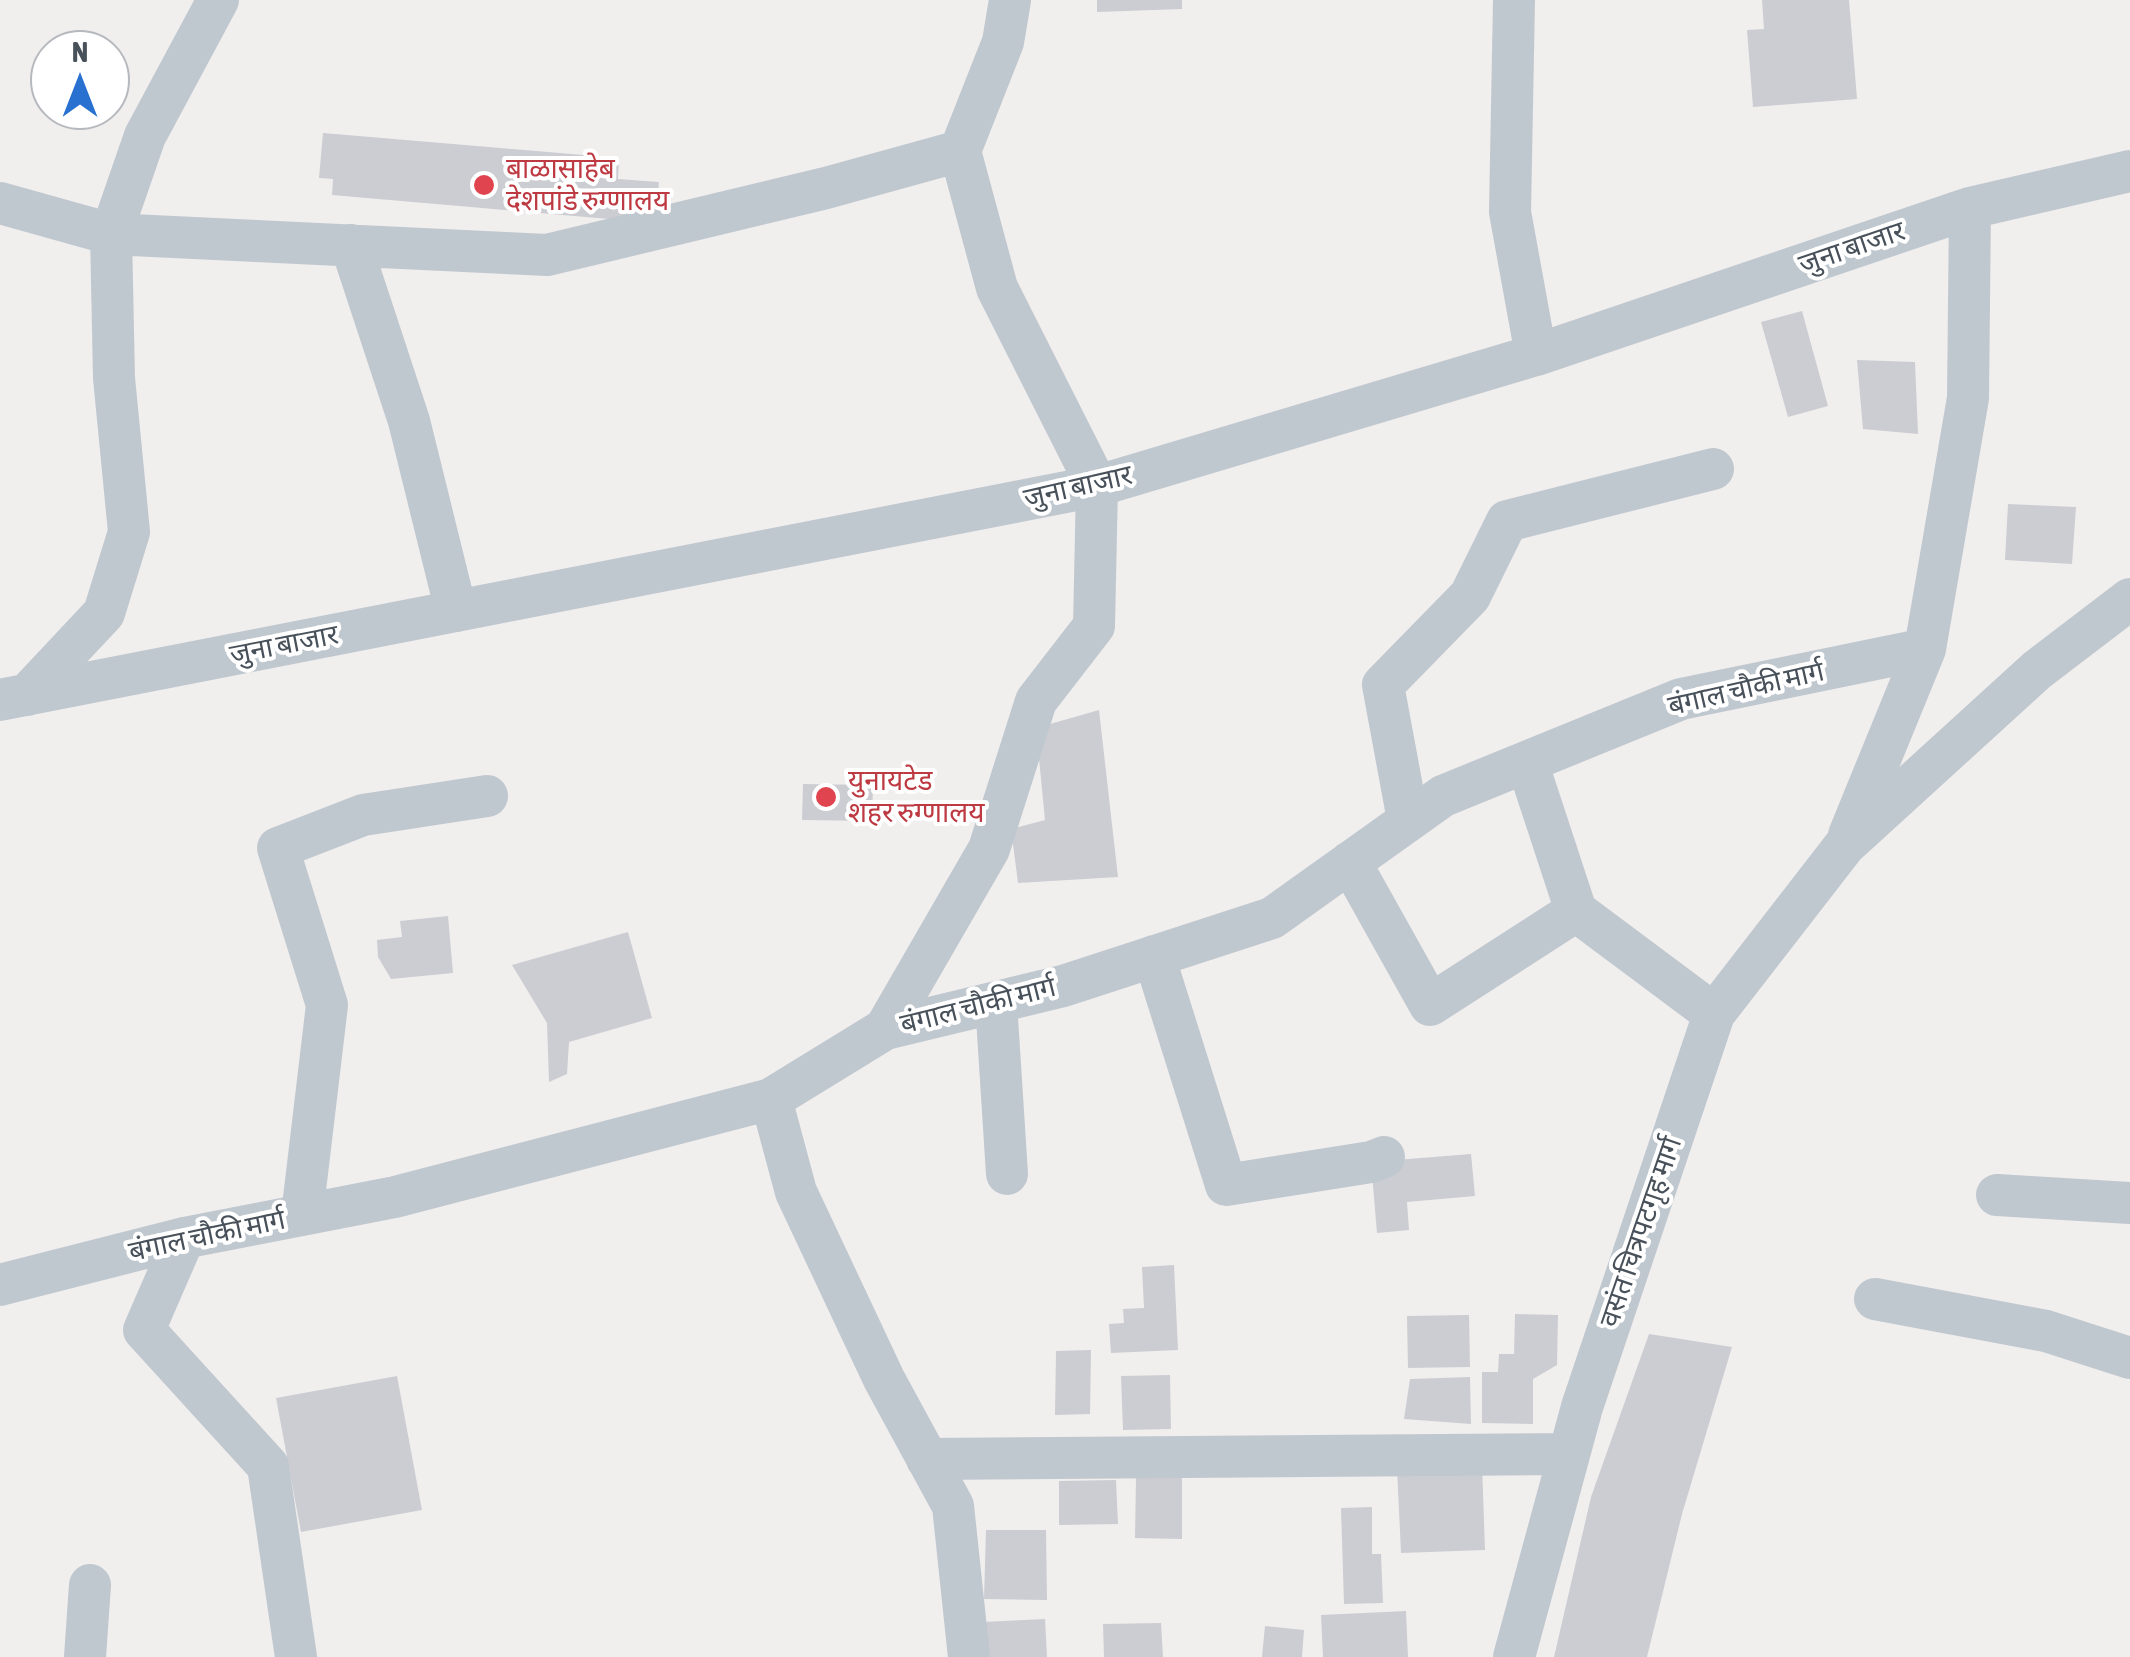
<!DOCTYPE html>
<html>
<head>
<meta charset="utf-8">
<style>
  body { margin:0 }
  #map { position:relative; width:2130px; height:1657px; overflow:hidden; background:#f1eeee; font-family:"Asap Condensed",sans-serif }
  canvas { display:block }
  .north { position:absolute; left:30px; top:30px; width:100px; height:100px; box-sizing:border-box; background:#fff; border:2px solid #b6b9bd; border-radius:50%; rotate:0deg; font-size:28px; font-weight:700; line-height:40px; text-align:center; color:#48515a }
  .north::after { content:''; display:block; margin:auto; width:35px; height:45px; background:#2971d0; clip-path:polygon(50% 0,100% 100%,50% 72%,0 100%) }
</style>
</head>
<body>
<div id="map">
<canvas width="2130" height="1657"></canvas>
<div class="north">N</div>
</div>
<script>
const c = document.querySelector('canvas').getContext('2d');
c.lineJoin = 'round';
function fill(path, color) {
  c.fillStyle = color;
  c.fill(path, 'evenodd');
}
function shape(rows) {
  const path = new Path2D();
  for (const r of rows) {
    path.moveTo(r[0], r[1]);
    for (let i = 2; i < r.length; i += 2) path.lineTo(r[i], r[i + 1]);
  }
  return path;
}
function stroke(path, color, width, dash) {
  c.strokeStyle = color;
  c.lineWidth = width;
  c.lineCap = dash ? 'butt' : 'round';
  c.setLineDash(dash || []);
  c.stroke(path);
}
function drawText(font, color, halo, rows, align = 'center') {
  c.font = font + ' "Asap Condensed","Noto Sans Devanagari",sans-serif';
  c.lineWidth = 8;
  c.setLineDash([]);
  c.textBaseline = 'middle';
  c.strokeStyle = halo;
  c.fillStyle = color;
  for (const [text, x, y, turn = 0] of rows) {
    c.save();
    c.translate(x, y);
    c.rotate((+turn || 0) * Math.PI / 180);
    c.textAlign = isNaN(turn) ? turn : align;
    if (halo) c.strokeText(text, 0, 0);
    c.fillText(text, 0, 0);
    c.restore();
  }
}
const building = shape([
  [1097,0,1182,0,1182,9,1097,12],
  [1762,0,1849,0,1857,99,1753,107,1747,30,1764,29],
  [323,133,619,158,618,179,659,182,655,223,332,195,333,179,319,178],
  [1802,311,1828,406,1788,417,1761,322],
  [1857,360,1915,362,1918,434,1863,429],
  [2008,504,2076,507,2072,564,2005,560],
  [1099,710,1118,877,1018,883,1011,829,1045,820,1036,728],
  [803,784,873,785,872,821,802,820],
  [448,916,453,973,391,979,378,957,377,940,402,937,400,921],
  [628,932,652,1018,569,1042,567,1074,549,1082,547,1023,512,965],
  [1471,1154,1475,1196,1407,1202,1409,1230,1377,1233,1371,1162],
  [1174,1265,1178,1350,1111,1353,1109,1324,1124,1323,1123,1309,1144,1308,1142,1267],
  [1515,1314,1558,1315,1557,1365,1533,1379,1533,1424,1482,1423,1482,1372,1498,1372,1499,1354,1514,1354],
  [1469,1315,1470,1367,1408,1368,1407,1316],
  [1649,1334,1732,1347,1682,1514,1647,1657,1554,1657,1591,1497],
  [1091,1350,1090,1414,1055,1415,1056,1351],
  [1170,1375,1171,1429,1123,1430,1121,1376],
  [397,1376,422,1510,301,1532,276,1398],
  [1470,1377,1471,1424,1404,1419,1410,1379],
  [1482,1464,1485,1550,1401,1553,1397,1468],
  [1136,1477,1182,1478,1182,1539,1135,1538],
  [1116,1480,1118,1524,1059,1525,1059,1481],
  [1372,1507,1372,1554,1381,1554,1383,1603,1344,1604,1341,1508],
  [986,1530,1046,1530,1047,1600,984,1599],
  [1406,1611,1408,1657,1323,1657,1321,1615],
  [1045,1619,1047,1657,983,1657,982,1622],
  [1161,1623,1163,1657,1104,1657,1103,1624],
  [1265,1626,1304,1630,1302,1657,1262,1657]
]);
const minor = shape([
  [1514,0,1510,212,1536,355],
  [0,203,111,234,547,255,826,188,960,151,1003,42,1010,0],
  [351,245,409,421,456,611],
  [27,695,104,613,129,532,114,378,111,234,145,136,218,0],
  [0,700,1097,486,1536,355,1970,208,2130,171],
  [1527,762,1576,911,1714,1014],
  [1408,820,1383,685,1470,596,1507,521,1713,469],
  [1849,835,1925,649,1968,398,1970,208],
  [1350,862,1430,1005,1576,911],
  [1154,956,1226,1185,1371,1162,1384,1157],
  [996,1002,1007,1174],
  [885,1029,989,849,1036,701,1094,626,1097,486,997,288,960,151],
  [771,1099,796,1192,884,1379,953,1506,969,1657],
  [1997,1195,2130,1203],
  [302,1215,327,1005,278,848,363,815,487,796],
  [184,1238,144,1330,268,1466,296,1657],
  [0,1285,184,1238,395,1197,771,1099,885,1029,1063,986,1272,918,1443,796,1681,699,1925,649],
  [1875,1299,2046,1331,2130,1358],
  [927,1459,1569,1454],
  [85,1657,90,1585],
  [1514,1657,1582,1407,1714,1014,1845,845,2037,670,2130,599]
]);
const markers = [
  [484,185,12,"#e0444e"],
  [826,797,12,"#e0444e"]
];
const healthNames = [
  ["बाळासाहेब",506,169],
  ["देशपांडे रुग्णालय",506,201],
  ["युनायटेड",848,781],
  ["शहर रुग्णालय",848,813]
];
const streetNames = [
  ["जुना बाजार",1852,248,-19],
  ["जुना बाजार",1078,487,-13],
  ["जुना बाजार",284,645,-11],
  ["बंगाल चौकी मार्ग",1746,689,-13],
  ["बंगाल चौकी मार्ग",978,1006,-14],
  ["वसंत चित्रपटगृह मार्ग",1641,1232,-71],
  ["बंगाल चौकी मार्ग",207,1236,-12]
];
fill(building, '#cccdd2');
stroke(minor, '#c0c8cf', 42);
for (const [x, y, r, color] of markers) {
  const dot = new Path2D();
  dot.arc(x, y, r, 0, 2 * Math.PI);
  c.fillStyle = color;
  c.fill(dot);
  stroke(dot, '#fff', 4);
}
drawText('28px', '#be3a42', '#fff', healthNames, 'left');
drawText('28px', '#48515a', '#fff', streetNames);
</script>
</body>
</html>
